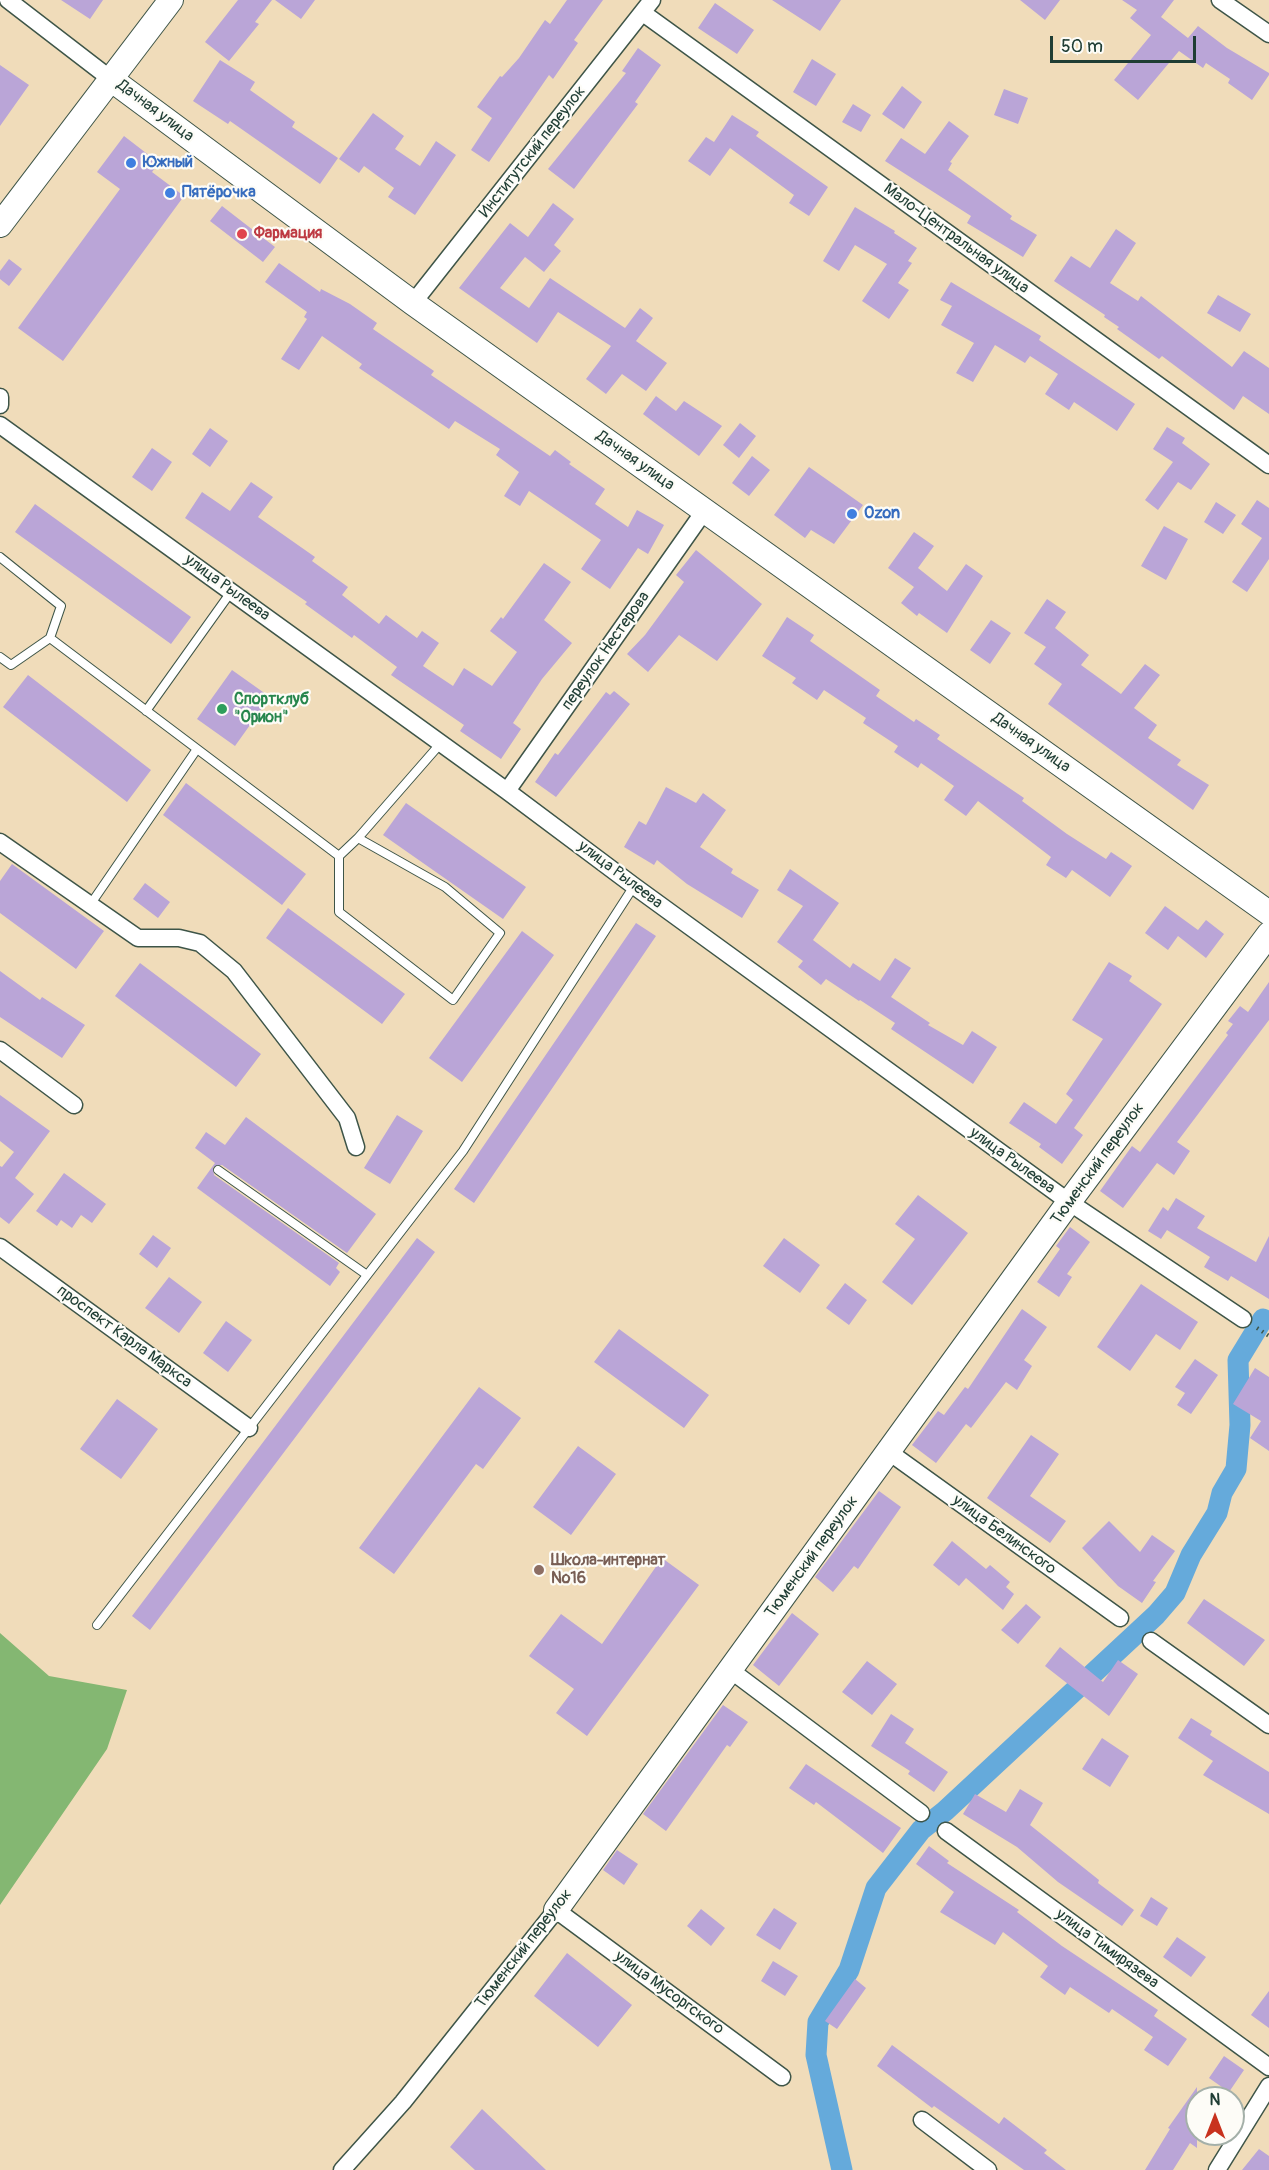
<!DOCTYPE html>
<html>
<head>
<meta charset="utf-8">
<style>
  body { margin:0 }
  #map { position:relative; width:1269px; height:2170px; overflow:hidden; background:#f0dcba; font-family:Pangolin,sans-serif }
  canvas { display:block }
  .north { position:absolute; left:1185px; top:2086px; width:60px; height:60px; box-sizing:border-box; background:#fdfcf7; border:2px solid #a4b0a9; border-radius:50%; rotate:0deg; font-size:16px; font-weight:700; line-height:24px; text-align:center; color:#1f3d34 }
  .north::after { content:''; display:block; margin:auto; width:21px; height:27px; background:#c8321e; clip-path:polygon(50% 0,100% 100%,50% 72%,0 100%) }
  .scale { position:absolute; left:1050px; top:36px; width:146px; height:27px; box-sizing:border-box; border:3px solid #1f3d34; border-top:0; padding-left:8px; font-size:18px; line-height:21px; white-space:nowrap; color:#1f3d34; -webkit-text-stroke:4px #fdfcf7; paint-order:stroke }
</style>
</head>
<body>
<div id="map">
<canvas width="1269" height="2170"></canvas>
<div class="north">N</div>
<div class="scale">50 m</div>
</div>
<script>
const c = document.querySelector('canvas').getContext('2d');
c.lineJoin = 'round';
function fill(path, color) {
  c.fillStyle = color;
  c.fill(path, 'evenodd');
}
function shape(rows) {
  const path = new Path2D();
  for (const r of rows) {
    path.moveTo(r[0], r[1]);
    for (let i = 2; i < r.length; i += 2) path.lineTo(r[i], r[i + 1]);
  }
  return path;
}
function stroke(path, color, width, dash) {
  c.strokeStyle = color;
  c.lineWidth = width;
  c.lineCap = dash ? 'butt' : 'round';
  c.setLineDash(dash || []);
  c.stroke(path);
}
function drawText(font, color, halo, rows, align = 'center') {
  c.font = font + ' Pangolin,sans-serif';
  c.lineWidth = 4.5;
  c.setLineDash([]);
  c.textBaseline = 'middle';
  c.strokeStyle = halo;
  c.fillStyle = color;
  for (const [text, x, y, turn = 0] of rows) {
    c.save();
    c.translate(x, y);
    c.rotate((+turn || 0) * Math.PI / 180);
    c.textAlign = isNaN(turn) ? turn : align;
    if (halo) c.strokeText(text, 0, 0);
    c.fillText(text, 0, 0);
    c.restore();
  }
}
const forest = shape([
  [0,1633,49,1676,127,1690,107,1749,0,1905]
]);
const canal = shape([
  [842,2170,816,2055,818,2022,849,1970,876,1888,921,1830,945,1811,1156,1615,1175,1593,1191,1555,1217,1513,1222,1493,1236,1469,1240,1425,1238,1360,1263,1319]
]);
const building = shape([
  [61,0,103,0,90,19],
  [238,0,272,0,255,22,259,24,229,61,205,42],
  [275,0,315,0,301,19],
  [567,0,603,0,574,40,578,43,553,79,549,75,489,162,471,150,492,118,477,107,500,76,502,77,519,58,545,20,550,24],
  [772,0,841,0,820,31],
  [1020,0,1060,0,1045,20],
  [1122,0,1174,0,1161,17,1188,38,1198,26,1227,48,1269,73,1269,75,1252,100,1228,83,1230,79,1206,63,1203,68,1179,51,1138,100,1114,80,1151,35,1130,18,1137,10],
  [715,3,754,30,737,54,698,28],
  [638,48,661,65,635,102,638,104,574,189,548,169,626,73,622,71],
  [812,59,836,74,816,106,793,92],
  [220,60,255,82,250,90,295,122,292,127,338,158,320,184,230,121,228,124,193,101],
  [0,65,29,85,0,126],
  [902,86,922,102,904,129,882,114],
  [1004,89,1028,98,1018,124,994,115],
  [853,104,871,115,861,132,842,122],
  [373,113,404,136,395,149,420,166,436,141,456,155,415,215,388,197,394,188,364,166,359,173,339,159],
  [732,115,759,132,756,136,828,187,809,216,789,203,794,195,730,148,710,176,688,161,706,137,714,142],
  [949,121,969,136,950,162,952,163,948,170,1012,216,1010,219,1037,235,1023,257,967,223,971,216,885,161,901,138,925,154],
  [124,136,159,163,152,172,184,196,63,361,18,328,120,189,97,172],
  [553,203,574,219,554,245,561,251,544,272,525,257,500,288,529,308,550,278,625,328,640,308,653,318,636,341,667,363,646,391,622,374,606,394,586,379,611,346,558,312,537,343,459,288,510,223,528,237],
  [222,206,275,247,263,262,210,221],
  [855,207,895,231,894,233,917,248,908,261,912,263,898,283,909,290,889,319,862,301,887,264,855,245,839,271,823,261],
  [1116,229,1136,243,1110,283,1138,301,1141,296,1232,367,1244,351,1269,368,1269,414,1243,396,1234,410,1162,356,1159,359,1117,329,1119,327,1104,317,1105,315,1054,281,1071,256,1090,268],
  [9,259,22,269,9,286,0,279,0,271],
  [279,263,320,292,321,289,350,304,377,323,373,329,434,371,431,375,550,456,555,450,571,462,569,464,605,489,595,504,628,527,637,510,664,525,648,554,638,548,610,589,581,569,601,540,529,491,520,506,504,496,519,472,496,455,500,449,455,421,449,429,359,368,362,364,322,336,299,370,281,359,307,319,304,317,307,312,265,282],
  [951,282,1041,336,1039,340,1135,404,1117,431,1074,402,1069,410,1045,394,1058,374,1030,356,1025,363,995,345,973,382,956,373,974,343,941,325,952,306,940,300],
  [1218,295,1251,314,1240,332,1207,313],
  [656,396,676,411,684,401,722,426,699,456,643,414],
  [740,423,756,436,739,458,723,445],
  [1167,427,1185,438,1182,443,1210,464,1191,490,1178,482,1158,510,1145,500,1173,462,1153,449],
  [210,428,228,441,210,467,192,454],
  [152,448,172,462,152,491,132,477],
  [752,456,770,470,749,496,732,483],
  [809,467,863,505,834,544,811,530,805,538,774,515],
  [251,482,273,497,258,517,315,557,312,561,348,587,342,595,379,624,386,615,417,638,422,631,439,643,423,666,453,686,464,668,492,686,517,652,490,631,501,617,503,619,544,563,571,582,544,620,572,643,542,679,513,723,521,729,501,759,460,731,464,725,391,675,397,667,354,635,352,638,305,604,307,602,185,518,202,492,230,511],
  [1257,500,1269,508,1269,559,1247,592,1232,582,1262,538,1241,524],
  [1216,502,1236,515,1223,534,1204,522],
  [35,504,191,617,171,644,15,532],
  [1164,526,1188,539,1166,580,1141,566],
  [914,532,934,546,918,568,947,591,966,564,983,576,947,633,919,613,917,616,901,603,914,587,888,568],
  [696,550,762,604,717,661,679,635,648,672,627,654,645,635,684,582,676,575],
  [1047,599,1066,612,1055,628,1089,655,1081,665,1121,694,1145,664,1160,675,1134,708,1157,725,1148,738,1181,760,1177,765,1209,785,1193,810,1048,704,1062,684,1034,664,1046,647,1024,633],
  [787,617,814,635,810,641,880,690,876,696,914,722,916,719,940,735,937,739,1024,798,1022,801,1067,834,1106,859,1111,852,1132,866,1110,897,1072,870,1066,878,1046,865,1051,857,978,801,966,816,944,800,954,786,921,763,918,768,894,752,898,746,863,723,866,718,824,690,817,700,792,683,796,678,762,656],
  [991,620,1011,633,990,664,970,650],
  [232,670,270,697,235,746,197,719],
  [28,675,151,770,127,802,3,707],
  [614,691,630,704,556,797,535,782,555,753,558,755,606,692,610,695],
  [186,783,306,874,282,905,163,815],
  [666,787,696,803,703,793,726,810,700,847,733,869,731,873,759,890,742,918,687,884,657,860,654,865,624,847,639,821,646,825],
  [406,803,526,887,503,919,383,835],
  [12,864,104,931,76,969,0,913,0,881],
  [790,869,839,903,813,940,850,968,853,963,880,981,895,958,911,968,891,997,930,1023,928,1025,963,1045,972,1031,997,1047,973,1084,891,1029,895,1023,860,1000,859,1001,826,979,821,985,798,967,803,961,777,942,803,906,777,890],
  [145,883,170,902,158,918,133,899],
  [1165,906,1198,930,1206,920,1224,934,1206,958,1178,936,1168,950,1145,933],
  [288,908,405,994,382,1024,266,938],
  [636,923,656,936,474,1203,454,1189],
  [522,931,554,955,462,1082,429,1058],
  [1109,962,1132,976,1129,981,1162,1004,1074,1128,1083,1135,1062,1164,1039,1147,1041,1144,1009,1123,1024,1102,1056,1124,1073,1100,1066,1094,1103,1039,1072,1020],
  [140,963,261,1054,236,1087,115,996],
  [0,971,40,1000,42,997,85,1025,62,1058,0,1017],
  [1269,982,1269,1020,1177,1142,1190,1151,1174,1175,1157,1163,1123,1208,1100,1191,1132,1146,1140,1152,1200,1072,1228,1035,1226,1033,1233,1024,1228,1021,1240,1006,1248,1012],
  [0,1095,50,1131,15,1178,34,1194,9,1224,0,1217,0,1166,2,1167,14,1152,0,1141],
  [397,1115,423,1131,390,1184,364,1168],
  [246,1117,376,1214,347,1253,222,1165,213,1167,214,1175,339,1263,336,1268,340,1272,330,1286,197,1188,215,1163,195,1148,206,1132,225,1145],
  [64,1173,106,1204,92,1223,81,1215,72,1228,61,1220,57,1226,36,1211],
  [918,1195,968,1233,912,1305,882,1282,915,1239,895,1224],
  [1176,1198,1205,1216,1197,1228,1256,1262,1269,1236,1269,1299,1231,1276,1228,1281,1204,1267,1210,1257,1167,1230,1161,1239,1148,1231,1163,1207,1168,1211],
  [1070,1227,1090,1242,1067,1274,1072,1277,1059,1297,1037,1282,1060,1249,1056,1246],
  [153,1235,171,1248,157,1268,139,1254],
  [417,1238,435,1252,150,1630,132,1616],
  [784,1238,820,1265,800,1293,763,1266],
  [169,1277,202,1302,179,1333,145,1308],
  [845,1283,867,1300,849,1325,826,1308],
  [1141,1284,1198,1322,1180,1350,1156,1334,1130,1371,1097,1347],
  [1022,1309,1047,1327,1024,1360,1032,1366,1017,1390,1006,1382,971,1428,966,1424,936,1463,912,1445,938,1411,944,1415,965,1387,968,1389],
  [226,1321,252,1340,228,1372,203,1353],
  [619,1329,709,1395,684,1428,594,1362],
  [1195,1359,1218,1375,1191,1414,1177,1405,1185,1393,1175,1387],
  [1255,1368,1269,1377,1269,1451,1250,1438,1261,1421,1233,1404],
  [479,1387,521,1418,483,1469,476,1464,394,1574,359,1548],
  [117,1399,158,1429,121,1479,80,1449],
  [1031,1435,1059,1454,1030,1496,1066,1521,1050,1543,987,1498],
  [578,1446,616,1474,571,1535,533,1507],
  [879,1491,901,1507,858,1569,854,1566,833,1592,815,1577],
  [1109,1521,1140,1552,1152,1535,1175,1551,1153,1581,1156,1582,1142,1603,1118,1586,1082,1548],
  [952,1541,986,1569,990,1565,1010,1582,1006,1587,1014,1594,1003,1610,966,1578,959,1586,933,1565],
  [662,1558,699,1585,587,1736,556,1713,574,1689,529,1656,561,1614,602,1644],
  [1204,1599,1265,1640,1244,1666,1187,1623],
  [1026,1604,1041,1617,1018,1644,1001,1630],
  [792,1613,819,1634,779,1686,753,1665],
  [1060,1647,1103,1682,1118,1660,1138,1674,1109,1716,1045,1666],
  [867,1661,897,1684,872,1715,842,1692],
  [723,1705,748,1722,730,1747,727,1745,666,1831,643,1814],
  [891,1714,914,1729,905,1743,948,1772,934,1792,908,1774,910,1771,871,1746],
  [1191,1718,1212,1731,1210,1735,1269,1772,1269,1814,1203,1775,1213,1761,1178,1738],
  [1102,1738,1129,1756,1110,1787,1082,1769],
  [806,1764,901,1828,883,1853,816,1802,814,1805,789,1788],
  [1020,1789,1043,1803,1030,1825,1099,1880,1098,1883,1134,1910,1122,1926,1058,1882,1017,1847,963,1814,975,1794,1006,1812],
  [929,1846,949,1861,947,1863,1019,1910,1017,1912,1062,1946,1158,2010,1154,2016,1187,2039,1168,2066,1144,2050,1153,2037,1112,2009,1109,2013,1070,1987,1065,1995,1040,1977,1048,1966,1003,1932,995,1945,940,1912,954,1892,916,1864],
  [617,1850,638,1864,624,1885,603,1870],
  [1151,1897,1168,1908,1157,1926,1140,1916],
  [774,1908,797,1923,780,1950,756,1935],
  [701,1909,725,1928,711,1946,687,1926],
  [1177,1937,1206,1957,1191,1977,1163,1957],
  [567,1953,632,2005,598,2047,534,1996],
  [773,1961,798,1976,785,1996,761,1981],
  [855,1979,866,1988,837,2029,825,2021],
  [1269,1991,1269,2028,1251,2015],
  [892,2045,999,2124,1004,2117,1047,2150,1044,2153,1066,2170,1024,2170,934,2106,932,2108,877,2066],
  [1224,2056,1244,2070,1229,2092,1209,2078],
  [1197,2087,1197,2148,1190,2143,1173,2170,1145,2170,1170,2129,1168,2128],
  [482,2109,546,2170,475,2170,450,2147],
  [1259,2149,1269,2156,1269,2170,1242,2170]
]);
const path = shape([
  [1257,1328,1269,1336]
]);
const lane = shape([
  [0,557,61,606,50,638],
  [0,657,11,665,50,638,339,856],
  [146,711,231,592],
  [358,838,445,887,500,933,453,1000,339,912,339,856,358,838],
  [358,838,441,743],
  [90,905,197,749],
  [218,1170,367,1275],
  [97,1625,463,1151,634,886]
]);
const street = shape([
  [8,0,112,80],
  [1220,0,1269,34],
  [643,13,1269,465],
  [413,303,652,0],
  [0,397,0,405],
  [0,425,507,791,634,886,1069,1202,1243,1319],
  [507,791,705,510],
  [0,842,138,938,179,938,200,943,234,971,347,1118,356,1147],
  [0,1050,74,1105],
  [0,1247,249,1428],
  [889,1452,1120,1618],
  [1151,1641,1269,1725],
  [729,1669,921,1813],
  [946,1831,1269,2067],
  [922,2120,988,2170],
  [342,2170,403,2102,556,1910,782,2077],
  [1217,2170,1269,2086]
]);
const secondary = shape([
  [112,80,413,303,1269,913],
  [0,225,171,0],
  [556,1910,1069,1202,1269,934]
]);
const markers = [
  [131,163,6,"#3f7fe0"],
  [170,193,6,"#3f7fe0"],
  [242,234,6,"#e0444e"],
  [852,514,6,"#3f7fe0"],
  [222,709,6,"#2e9e5b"],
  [539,1570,6,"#8d6e63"]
];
const streetNames = [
  ["Дачная улица",155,111,37],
  ["Институтский переулок",533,152,-52],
  ["Мало-Центральная улица",956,239,36],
  ["Дачная улица",635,461,35],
  ["улица Рылеева",227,588,36],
  ["переулок Нестерова",606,651,-55],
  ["Дачная улица",1031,743,35],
  ["улица Рылеева",620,875,37],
  ["улица Рылеева",1012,1161,36],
  ["Тюменский переулок",1098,1164,-54],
  ["проспект Карла Маркса",124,1337,36],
  ["улица Белинского",1004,1535,36],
  ["Тюменский переулок",812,1557,-54],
  ["Тюменский переулок",524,1949,-52],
  ["улица Тимирязева",1107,1949,36],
  ["улица Мусоргского",669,1993,36]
];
const shopNames = [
  ["Южный",143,163],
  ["Пятёрочка",182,193],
  ["Ozon",864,514]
];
const healthNames = [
  ["Фармация",254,234]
];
const leisureNames = [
  ["Спортклуб",234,700],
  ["\"Орион\"",234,718]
];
const educationNames = [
  ["Школа-интернат",551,1561],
  ["№16",551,1579]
];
fill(forest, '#84b772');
stroke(canal, '#65aadb', 21);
fill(building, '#baa5d7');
stroke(lane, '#3e5548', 10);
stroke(street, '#3e5548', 19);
stroke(secondary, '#3e5548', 26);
stroke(path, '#3e5548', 4, [1.5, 4.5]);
stroke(lane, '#fff', 8);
stroke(street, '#fff', 16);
stroke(secondary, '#fff', 24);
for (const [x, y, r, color] of markers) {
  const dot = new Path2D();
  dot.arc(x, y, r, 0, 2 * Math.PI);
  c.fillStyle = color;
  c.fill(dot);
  stroke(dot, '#fdfcf7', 2);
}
drawText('16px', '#1f3d34', '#fdfcf7', streetNames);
drawText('bold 16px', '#366cbe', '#fdfcf7', shopNames, 'left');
drawText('bold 16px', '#be3a42', '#fdfcf7', healthNames, 'left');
drawText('bold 16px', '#27864d', '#fdfcf7', leisureNames, 'left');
drawText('bold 16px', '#785e54', '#fdfcf7', educationNames, 'left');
</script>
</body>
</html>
